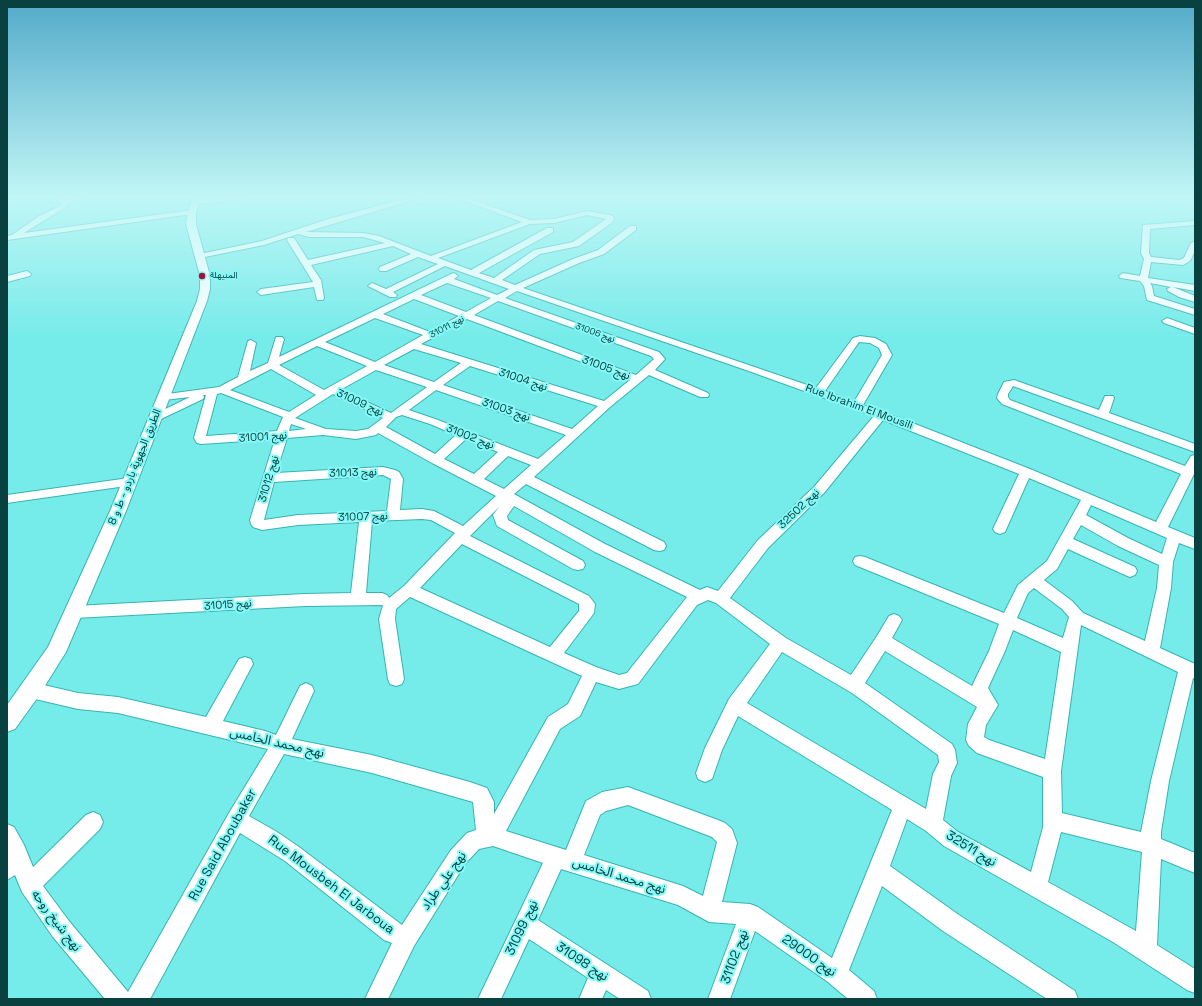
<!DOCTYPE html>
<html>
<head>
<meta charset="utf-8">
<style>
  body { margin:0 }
  #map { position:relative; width:1202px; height:1006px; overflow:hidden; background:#76ecea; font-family:"Space Grotesk",sans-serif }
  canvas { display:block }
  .frame { position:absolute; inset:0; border:8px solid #094040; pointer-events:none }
</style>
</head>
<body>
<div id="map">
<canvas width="1202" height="1006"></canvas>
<div class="frame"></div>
</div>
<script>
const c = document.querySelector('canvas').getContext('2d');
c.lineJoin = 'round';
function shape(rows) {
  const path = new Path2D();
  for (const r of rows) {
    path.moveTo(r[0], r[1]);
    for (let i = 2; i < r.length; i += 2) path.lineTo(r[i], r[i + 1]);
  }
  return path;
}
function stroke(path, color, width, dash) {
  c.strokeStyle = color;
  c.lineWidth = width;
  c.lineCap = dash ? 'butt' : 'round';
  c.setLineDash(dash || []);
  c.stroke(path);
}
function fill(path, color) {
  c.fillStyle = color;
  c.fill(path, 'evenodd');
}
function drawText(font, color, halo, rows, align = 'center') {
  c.font = font + ' "Space Grotesk","Noto Sans Arabic",sans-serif';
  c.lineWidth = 4;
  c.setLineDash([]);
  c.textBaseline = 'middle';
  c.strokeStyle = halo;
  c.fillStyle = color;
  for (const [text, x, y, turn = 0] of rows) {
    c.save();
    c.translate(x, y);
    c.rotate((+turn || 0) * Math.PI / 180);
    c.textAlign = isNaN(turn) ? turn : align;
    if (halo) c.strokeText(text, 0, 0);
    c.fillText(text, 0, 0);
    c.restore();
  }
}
const minor = shape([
  [57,197,63,197,63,199,65,200,75,197,87,197,68,203,65,208,45,220,24,233,192,210,196,212,192,214,7,240,7,236,12,235,39,216,60,206,61,203,57,201,57,197],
  [220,197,244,197,241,199,195,204,192,202,195,200,220,197],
  [412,197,423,197,306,232,363,233,379,236,431,256,522,222,454,197,464,197,530,220,554,219,587,211,610,215,614,217,613,222,579,246,540,254,502,280,515,285,573,259,598,250,630,226,636,226,636,230,604,254,579,263,523,288,816,388,853,338,860,336,875,338,886,344,892,355,863,405,915,424,1030,469,1156,522,1181,474,1002,404,997,398,998,394,1004,382,1014,380,1099,410,1105,396,1113,396,1114,398,1109,413,1195,444,1195,452,1013,386,1008,394,1008,397,1010,400,1185,466,1191,456,1195,455,1195,472,1168,527,1195,538,1195,549,1179,543,1173,562,1171,588,1160,648,1195,664,1195,679,1193,678,1169,781,1161,832,1161,839,1195,853,1195,873,1161,859,1157,945,1195,969,1195,993,1187,990,1113,942,944,846,926,831,907,819,890,866,959,915,1075,991,1078,999,1047,999,943,931,882,886,849,970,874,991,877,999,848,999,828,982,755,931,730,999,708,999,736,924,709,922,678,905,561,869,538,920,648,991,651,999,620,999,606,990,602,999,579,999,588,978,529,939,501,999,478,999,543,863,493,846,479,849,465,864,414,946,388,999,365,999,392,943,384,940,285,861,240,833,150,999,105,999,53,937,22,892,15,875,7,880,7,824,14,827,24,845,33,867,86,815,93,812,100,815,103,822,100,829,43,886,69,921,128,992,229,813,268,749,118,713,78,709,31,698,25,695,23,690,25,685,31,682,78,693,118,697,206,717,239,659,245,657,251,659,253,664,223,721,265,731,276,735,300,686,306,683,312,686,314,691,292,739,372,755,470,782,487,788,494,802,494,814,548,717,568,704,582,676,410,597,396,609,395,619,404,679,402,684,396,686,390,684,388,679,379,619,383,605,305,606,74,618,69,616,66,612,69,608,74,606,305,594,351,593,359,522,298,525,262,530,253,527,251,524,250,520,275,439,201,444,197,443,194,438,206,395,203,395,204,397,203,399,159,420,155,421,151,420,149,418,151,416,190,397,164,400,159,397,160,395,219,387,238,377,248,341,251,340,256,343,250,371,268,363,276,337,282,337,284,339,279,357,451,274,454,273,458,276,454,279,497,295,509,289,445,266,393,292,397,295,396,297,390,297,368,286,372,283,386,289,438,264,418,257,386,271,380,271,379,269,380,267,411,254,393,246,311,265,321,280,324,298,323,300,317,300,314,287,261,295,257,292,261,289,313,282,287,240,288,238,294,238,308,260,385,243,363,237,309,237,298,234,264,245,200,258,196,256,200,254,262,241,328,219,412,197],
  [587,215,606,219,573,242,534,250,494,278,479,273,553,232,553,228,547,228,471,270,438,258,530,224,554,223,587,215],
  [447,283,491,298,466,312,421,295,447,283],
  [517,291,743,369,874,416,814,487,758,540,718,591,707,587,700,590,605,544,514,494,526,484,654,550,659,551,664,550,666,546,664,542,534,477,610,407,649,375,700,397,708,397,709,395,708,393,655,370,665,359,659,352,505,298,517,291],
  [414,299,459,316,430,332,383,314,414,299],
  [498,301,651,356,654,359,636,375,474,315,498,301],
  [375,318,423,335,375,362,325,342,375,318],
  [467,319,630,380,604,401,421,344,467,319],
  [859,342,870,343,879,348,882,355,854,402,825,391,859,342],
  [317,346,367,366,324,390,279,365,317,346],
  [414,349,461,363,434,382,384,365,414,349],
  [470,366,598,406,572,429,443,385,470,366],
  [271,369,316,395,289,412,230,390,271,369],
  [376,370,427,387,391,413,340,390,376,370],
  [436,390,566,435,538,459,438,420,409,410,436,390],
  [221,393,283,417,277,431,206,436,217,394,221,393],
  [333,394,383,418,368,429,356,431,326,429,295,418,333,394],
  [402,415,430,424,456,435,435,454,386,427,396,417,402,415],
  [883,420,1019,474,993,529,995,532,1000,534,1005,532,1029,478,1081,500,1047,561,1018,585,1004,613,865,557,860,556,855,557,853,561,855,565,999,624,989,651,972,686,892,638,902,620,899,616,894,614,889,616,877,636,851,675,786,638,730,598,768,548,824,493,883,420],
  [291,424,306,429,289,431,291,424],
  [378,433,432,463,496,496,463,526,434,511,422,509,400,510,403,479,399,472,395,470,383,467,276,473,287,438,323,435,356,439,376,435,378,433],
  [466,439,498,452,474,474,444,459,466,439],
  [508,456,531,465,504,489,484,479,508,456],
  [383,475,391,479,387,511,298,515,264,520,274,482,383,475],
  [1091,505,1167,538,1162,554,1128,538,1086,515,1091,505],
  [514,506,595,552,687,597,627,673,619,675,596,667,564,653,594,613,595,604,589,596,470,536,499,507,493,515,497,526,573,569,578,570,583,569,585,565,583,561,508,520,507,516,514,506],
  [422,519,431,520,455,533,404,586,389,598,387,595,382,593,366,593,372,521,422,519],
  [1081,525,1118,546,1159,565,1157,588,1145,641,1083,613,1072,601,1044,580,1057,569,1068,549,1125,575,1130,577,1135,575,1137,571,1135,567,1073,539,1081,525],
  [462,544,579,604,579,611,550,647,420,588,462,544],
  [1034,588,1062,609,1069,617,1063,638,1017,618,1028,593,1034,588],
  [708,600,716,603,770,644,729,699,705,748,696,773,698,779,705,782,712,779,722,750,738,716,892,810,832,958,758,907,750,904,722,902,737,843,732,829,725,823,718,820,628,787,602,792,586,801,566,850,506,831,560,729,580,716,596,682,619,689,638,684,697,605,708,600],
  [1081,625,1178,672,1151,781,1141,832,1062,813,1061,771,1081,625],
  [1013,630,1061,652,1045,759,989,740,984,737,986,725,998,705,988,688,1005,651,1013,630],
  [885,651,977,707,968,724,966,740,969,746,977,753,1043,777,1043,827,1031,872,958,832,943,820,951,776,957,763,955,750,952,744,865,683,885,651],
  [782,652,852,693,938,755,939,762,933,774,926,809,747,703,782,652],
  [284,754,372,773,473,802,476,830,467,833,451,850,402,925,299,847,277,832,249,816,284,754],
  [628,805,712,837,717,842,703,896,683,886,584,855,600,815,606,811,628,805],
  [1061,832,1142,852,1136,931,1048,882,1061,832],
  [1195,221,1195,225,1150,229,1149,253,1151,257,1179,260,1184,258,1191,243,1195,241,1195,251,1190,261,1183,265,1151,262,1148,278,1195,285,1195,291,1173,287,1195,296,1195,302,1179,297,1168,291,1167,289,1171,287,1150,283,1152,286,1154,296,1195,309,1195,315,1147,300,1144,286,1140,281,1120,278,1119,276,1123,273,1140,276,1144,259,1141,253,1143,225,1195,221],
  [27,271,31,274,30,276,7,282,7,276,27,271],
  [1167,318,1195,328,1195,334,1164,323,1162,321,1167,318],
  [129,478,133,479,135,482,133,485,7,503,7,495,129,478]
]);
const major = shape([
  [194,197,202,197,196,212,196,224,210,276,210,289,207,301,126,511,66,652,38,697,15,729,7,732,7,705,48,647,110,511,197,301,200,289,200,276,186,224,188,212,194,197]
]);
const markers = [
  [202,276,4,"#a70f3a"]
];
const farPoinames = [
  ["المنيهلة",210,276]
];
const farStreetnames = [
  ["نهج 31011",447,327,-28],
  ["نهج 31006",595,333,20]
];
const streetNames = [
  ["نهج 31005",606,368,20],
  ["نهج 31004",523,380,18],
  ["نهج 31009",360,403,24],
  ["Rue Ibrahim El Mousili",859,407,20],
  ["نهج 31003",506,410,19],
  ["نهج 31001",263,437,-4],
  ["نهج 31002",470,437,21],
  ["الطريق الجهوية باردو - ط و 8",135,467,-68],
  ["نهج 31013",353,473,-2],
  ["نهج 31012",269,479,-74],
  ["نهج 32502",799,509,-44],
  ["نهج 31007",363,517,-2],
  ["نهج 31015",228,605,-4]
];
const nearStreetnames = [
  ["نهج محمد الخامس",277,743,13],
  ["Rue Said Aboubaker",223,845,-61],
  ["نهج 32511",971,849,31],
  ["نهج محمد الخامس",619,876,17],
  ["نهج علي طراد",444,881,-55],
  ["Rue Mousbeh El Jarboua",331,885,37],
  ["نهج شيخ روحه",56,921,53],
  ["نهج 31099",522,928,-65],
  ["نهج 29000",809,956,35],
  ["نهج 31102",735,957,-70],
  ["نهج 31098",582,962,33]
];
stroke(minor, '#36b4b4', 2);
stroke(major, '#36b4b4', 2);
fill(minor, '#fff');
fill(major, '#fff');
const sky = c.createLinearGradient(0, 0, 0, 338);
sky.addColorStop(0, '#53aac9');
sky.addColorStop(0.58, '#c1f6f6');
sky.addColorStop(1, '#c1f6f600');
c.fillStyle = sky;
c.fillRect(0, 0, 1202, 338);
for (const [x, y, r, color] of markers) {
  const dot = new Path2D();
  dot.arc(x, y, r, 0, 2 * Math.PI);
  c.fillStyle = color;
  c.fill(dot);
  stroke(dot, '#84f9f7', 1.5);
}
drawText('9px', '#094040', '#84f9f7', farPoinames, 'left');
drawText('9px', '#094040', '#84f9f7', farStreetnames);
drawText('11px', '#094040', '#84f9f7', streetNames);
drawText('13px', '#094040', '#84f9f7', nearStreetnames);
</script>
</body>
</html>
